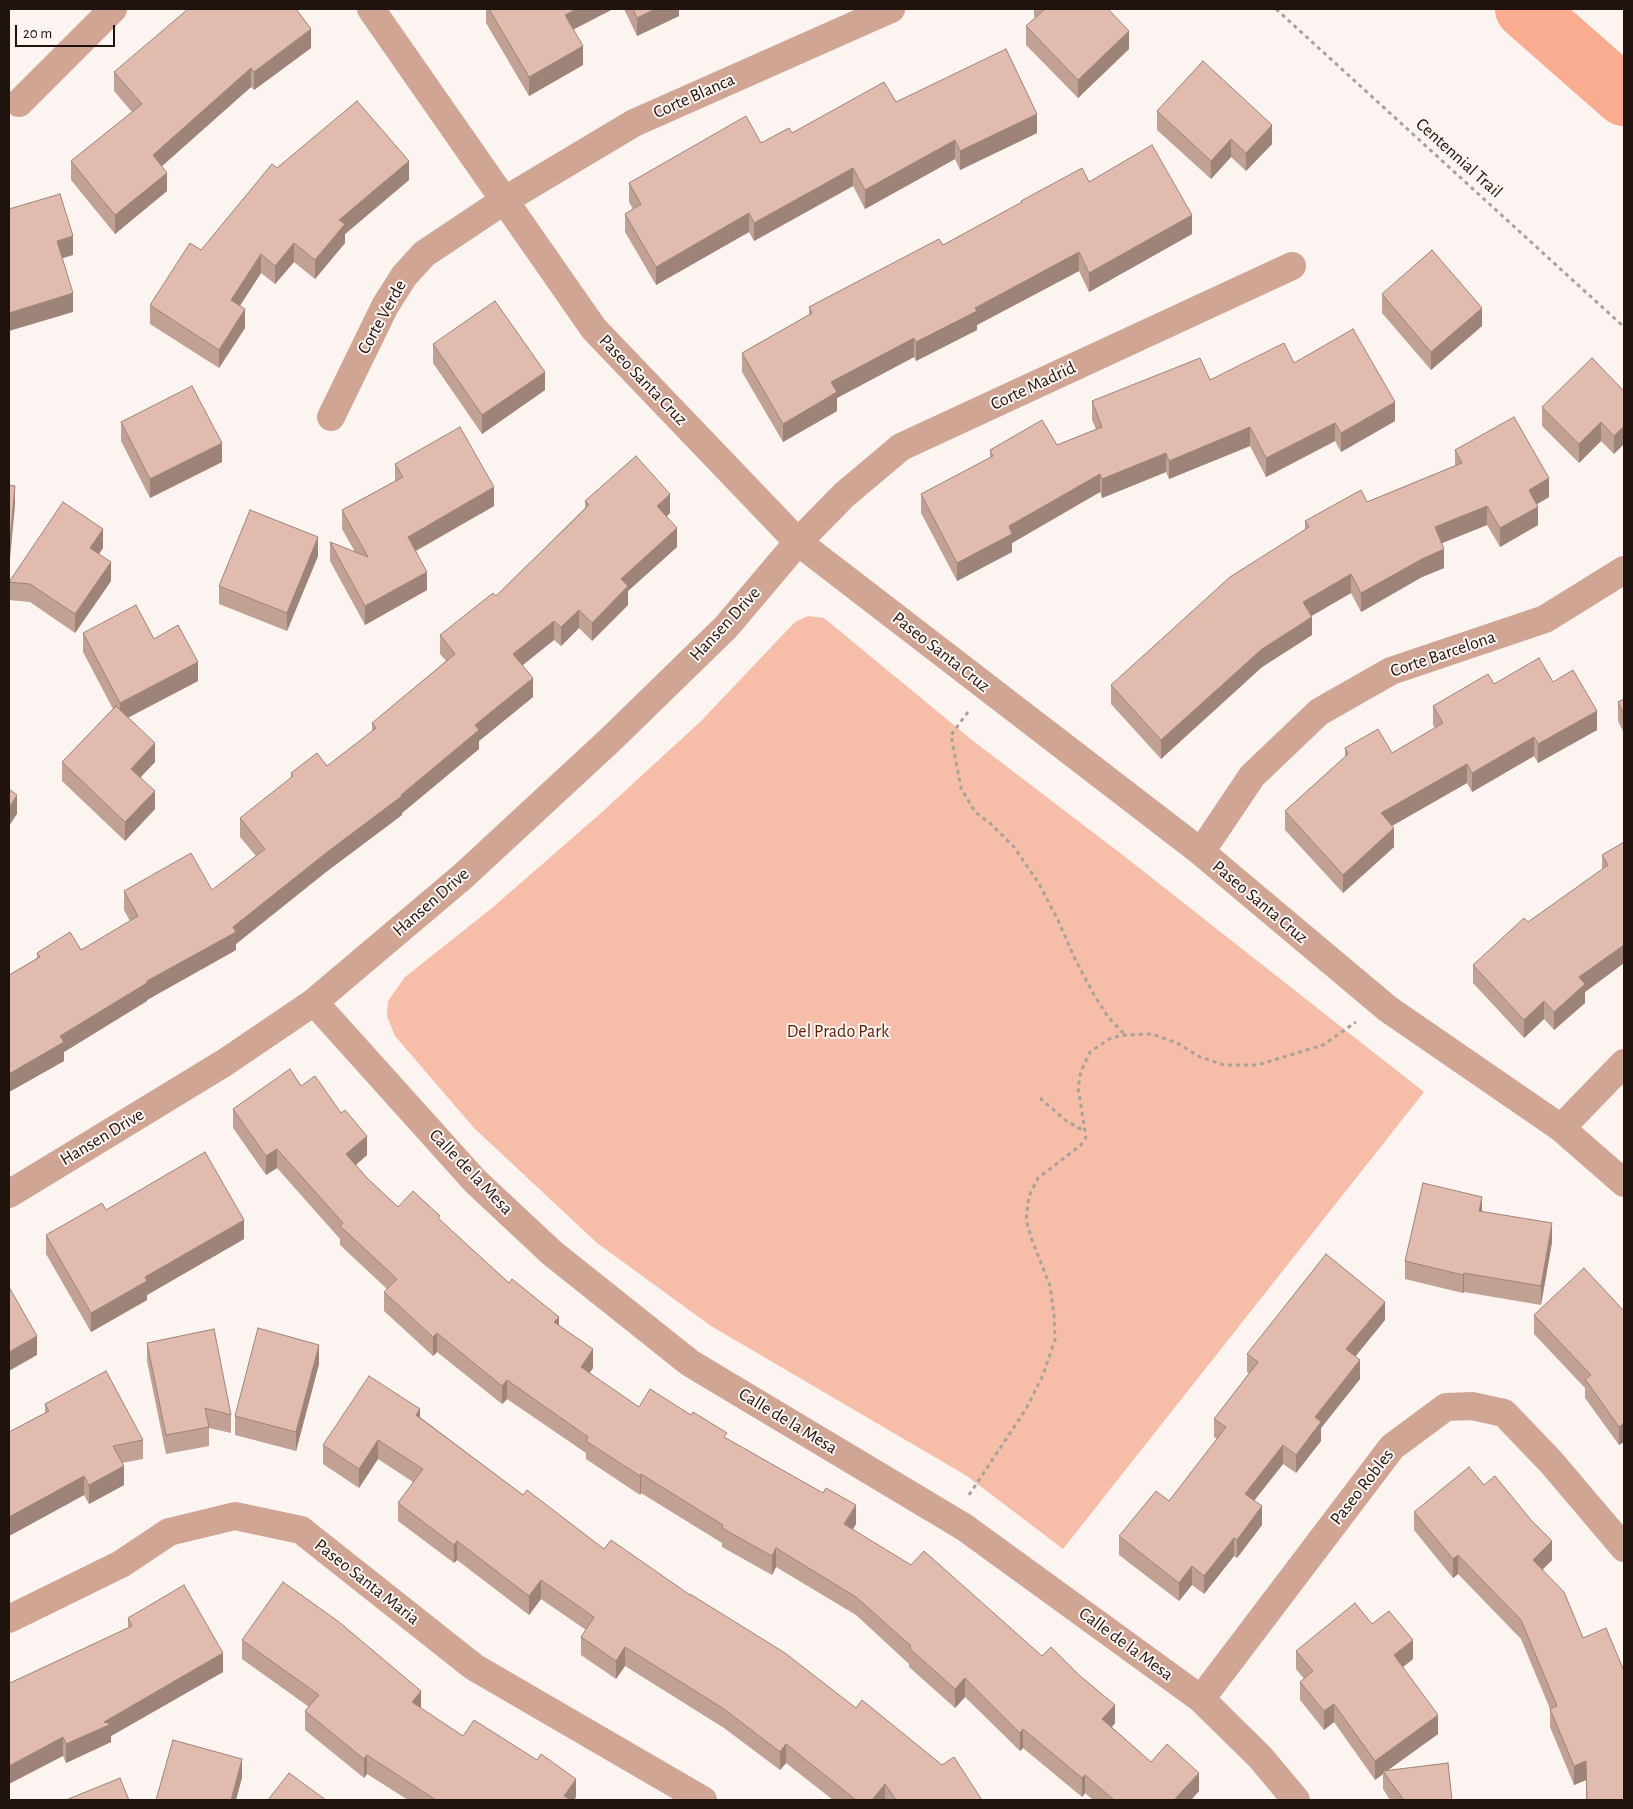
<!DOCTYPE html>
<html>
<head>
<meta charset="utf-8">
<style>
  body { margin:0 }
  #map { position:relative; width:1633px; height:1809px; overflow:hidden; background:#fcf4f1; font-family:"Alegreya Sans",sans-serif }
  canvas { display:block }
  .frame { position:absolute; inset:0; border:10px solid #20130e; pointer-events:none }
  .scale { position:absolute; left:15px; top:25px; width:100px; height:22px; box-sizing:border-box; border:2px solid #20130e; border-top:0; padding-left:6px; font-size:15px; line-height:18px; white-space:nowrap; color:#20130e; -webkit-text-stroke:4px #fcf4f1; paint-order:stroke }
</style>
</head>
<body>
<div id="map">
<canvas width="1633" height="1809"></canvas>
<div class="frame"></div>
<div class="scale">20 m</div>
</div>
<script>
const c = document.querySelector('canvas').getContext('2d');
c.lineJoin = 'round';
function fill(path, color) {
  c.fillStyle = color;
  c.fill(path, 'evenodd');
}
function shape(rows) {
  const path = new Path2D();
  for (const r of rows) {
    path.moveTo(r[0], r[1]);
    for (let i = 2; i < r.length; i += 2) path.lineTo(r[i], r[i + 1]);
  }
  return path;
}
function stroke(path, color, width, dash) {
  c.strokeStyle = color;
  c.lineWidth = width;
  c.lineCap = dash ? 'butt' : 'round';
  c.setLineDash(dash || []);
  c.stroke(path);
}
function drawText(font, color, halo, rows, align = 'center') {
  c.font = font + ' "Alegreya Sans",sans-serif';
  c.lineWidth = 4;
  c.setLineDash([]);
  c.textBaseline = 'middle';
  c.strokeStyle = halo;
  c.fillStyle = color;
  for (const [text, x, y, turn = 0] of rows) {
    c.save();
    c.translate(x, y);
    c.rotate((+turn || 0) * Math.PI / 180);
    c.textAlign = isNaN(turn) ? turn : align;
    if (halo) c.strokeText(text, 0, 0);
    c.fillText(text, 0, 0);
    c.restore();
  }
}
const green = shape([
  [808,616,824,618,972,740,1124,856,1424,1092,1063,1549,967,1476,711,1326,597,1243,474,1128,395,1036,387,1016,388,1001,405,977,492,908,601,813,701,721,795,622]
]);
const river = shape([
  [1525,9,1624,96]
]);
const path = shape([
  [1276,9,1624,327],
  [968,712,951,735,961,788,975,812,991,824,1014,847,1038,882,1058,920,1074,957,1093,993,1108,1017,1125,1035],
  [1040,1098,1065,1120,1084,1131],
  [969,1495,1026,1409,1043,1375,1055,1340,1054,1315,1050,1286,1032,1240,1026,1220,1029,1196,1038,1178,1081,1145,1086,1137,1078,1088,1081,1071,1090,1052,1111,1038,1125,1035,1152,1034,1177,1043,1200,1057,1224,1065,1257,1065,1323,1045,1356,1022]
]);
const street = shape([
  [371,9,594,329,798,542,1201,852,1388,1009,1561,1128,1624,1183],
  [19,103,113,9],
  [331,417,385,306,404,276,424,254,505,200,634,123,891,9],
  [1201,852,1252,776,1319,712,1391,671,1545,619,1624,570],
  [314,1002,475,1181,552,1253,690,1363,964,1527,1201,1699,1260,1757,1296,1800],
  [1561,1128,1624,1063],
  [9,1194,224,1063,314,1002,462,877,609,741,726,627,798,542,844,495,901,447,1292,266],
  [9,1619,121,1564,169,1532,235,1516,301,1530,474,1667,703,1800],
  [1201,1699,1392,1447,1446,1407,1472,1406,1504,1413,1551,1462,1624,1548]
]);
const wall = shape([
  [486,9,613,9,573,29,583,65,529,96,486,23],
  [624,9,679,9,679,16,637,36],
  [1034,9,1108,9,1129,49,1078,98,1026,45,1026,26,1035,18,1034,16],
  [311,48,254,90,251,87,162,166,167,191,115,234,71,180,71,161,132,112,114,91,114,72],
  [896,102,1037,133,960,170,955,159,865,209,853,186,754,241,749,232,656,285,625,232,625,214,633,209,629,202,629,183],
  [1157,111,1272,144,1246,171,1231,157,1211,179,1157,130],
  [277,168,409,180,345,234,345,243,315,279,294,262,275,284,261,273,240,306,245,328,219,368,150,324,150,305],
  [1089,182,1192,234,1089,292,1079,271,977,325,977,330,916,361,914,357,837,398,837,411,783,442,742,372,742,353,809,315,809,307,943,245,1021,203,1021,201],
  [1382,294,1482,326,1431,370,1382,313],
  [433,344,545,390,482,434,433,363],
  [1294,363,1395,421,1341,452,1335,441,1266,477,1250,446,1169,479,1166,472,1102,498,1100,492,1012,543,1012,552,957,581,921,513,921,494,990,458,990,450,1057,445,1096,429,1092,420,1092,401,1210,380],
  [1624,391,1614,454,1601,441,1579,463,1542,426,1542,407],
  [121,422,222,462,150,498,121,441],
  [1455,450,1549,497,1537,504,1538,525,1500,547,1487,525,1442,543,1444,568,1422,577,1361,612,1351,593,1311,616,1312,635,1262,667,1161,759,1111,704,1111,685,1305,529,1305,521,1367,502,1455,466],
  [395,464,494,506,416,551,427,590,365,625,330,561,330,542,355,552,342,529,342,510,395,481],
  [585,501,670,513,667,516,677,547,628,591,628,605,592,641,579,628,561,646,554,640,522,665,533,697,479,741,479,749,402,813,402,815,326,872,236,944,236,950,147,1000,147,1001,64,1052,64,1061,9,1092,9,975,37,958,37,953,81,950,130,921,124,910,124,891,212,890,256,856,240,837,240,818,291,778,291,773,327,766,372,732,372,723,446,661,440,654,440,635,496,596,585,508],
  [103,548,99,554,111,581,75,633,30,602,9,600,9,582],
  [318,556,287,631,219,604,219,586],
  [83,633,154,639,198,681,128,717,155,762,141,777,155,809,125,841,62,781,62,762,113,709,83,652],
  [1553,682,1597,730,1538,763,1534,756,1472,792,1467,783,1392,826,1394,847,1343,893,1285,830,1285,811,1345,757,1345,748,1392,753,1435,728,1433,725,1433,706,1494,684],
  [1624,699,1624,733,1618,721,1618,702],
  [1624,842,1624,963,1585,992,1585,1003,1554,1030,1544,1019,1524,1038,1473,983,1473,965,1528,922,1602,870,1602,855],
  [301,1086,367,1155,356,1165,367,1178,398,1207,440,1220,509,1283,559,1325,593,1368,589,1373,639,1407,691,1415,856,1524,853,1529,1115,1723,1112,1727,1151,1762,1199,1791,1191,1800,1093,1800,1085,1793,1082,1797,1023,1748,1020,1751,965,1697,955,1708,909,1667,909,1664,856,1615,776,1567,772,1575,722,1547,722,1543,641,1493,640,1495,586,1459,586,1453,507,1399,502,1404,437,1352,433,1356,384,1311,384,1292,387,1289,340,1245,340,1239,277,1168,266,1175,233,1128,233,1109],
  [106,1210,244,1239,147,1295,147,1300,91,1332,46,1254,46,1235],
  [1482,1212,1552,1242,1541,1305,1464,1292,1463,1293,1405,1279,1405,1261],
  [1624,1311,1624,1442,1619,1445,1585,1398,1585,1388,1534,1334,1534,1315],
  [1385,1320,1355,1356,1360,1379,1321,1428,1321,1441,1296,1473,1283,1464,1254,1501,1262,1525,1237,1558,1234,1556,1204,1594,1192,1585,1179,1601,1119,1555,1119,1536,1169,1501,1217,1439,1214,1437,1214,1419,1249,1373,1247,1372,1247,1354],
  [147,1343,231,1415,231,1433,209,1428,209,1446,166,1454,147,1361],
  [319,1364,296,1451,235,1435,235,1416],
  [45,1404,143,1440,143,1459,122,1463,124,1485,89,1504,84,1495,9,1536,9,1432,45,1413],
  [420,1417,523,1495,604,1549,690,1595,856,1708,982,1800,833,1800,786,1763,780,1770,724,1728,625,1666,616,1679,581,1655,581,1637,586,1630,541,1599,529,1615,457,1560,454,1563,398,1521,398,1503,413,1482,378,1459,359,1488,323,1464,323,1445],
  [1484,1485,1552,1560,1543,1569,1624,1800,1586,1800,1586,1780,1574,1785,1550,1727,1550,1709,1521,1639,1458,1574,1453,1578,1414,1530,1414,1512],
  [128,1618,223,1672,111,1736,111,1742,66,1763,63,1756,10,1683,128,1628],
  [1372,1624,1413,1659,1403,1667,1438,1734,1388,1770,1452,1800,1390,1800,1383,1789,1383,1774,1375,1780,1334,1722,1324,1730,1300,1700,1300,1682,1304,1679,1296,1669,1296,1651],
  [242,1640,421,1709,463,1736,576,1797,574,1800,408,1800,367,1774,364,1778,305,1730,305,1711,309,1707,242,1659]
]);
const shadedWall = shape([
  [577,9,613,9,565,34,565,15],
  [655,9,679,9,679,16,637,36,637,18],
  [311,29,311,48,254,90,254,72],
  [1129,31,1129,49,1078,98,1078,80],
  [583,46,583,65,529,96,529,77],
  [251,68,251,87,153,174,153,155],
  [1037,114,1037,133,960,170,960,151],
  [1272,125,1272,144,1246,171,1246,153],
  [1231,139,1231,157,1211,179,1211,161],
  [955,140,955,159,865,209,865,190],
  [409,161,409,180,345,234,345,243,315,279,315,260,339,220],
  [853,168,853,186,754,241,754,223],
  [167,173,167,191,115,234,115,215],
  [749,213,749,232,656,285,656,267],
  [1192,215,1192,234,1089,292,1089,273],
  [73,236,73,255,57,260,57,241],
  [294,243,294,262,275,284,275,266],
  [1079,252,1079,271,977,325,977,330,916,361,916,342,975,308],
  [261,254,261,273,231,319,231,300],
  [73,293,73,312,9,331,9,313],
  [1482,308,1482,326,1431,370,1431,352],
  [245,309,245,328,219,368,219,350],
  [914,338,914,357,837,398,837,411,783,442,783,424,831,382],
  [545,372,545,390,482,434,482,415],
  [1395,402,1395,421,1341,452,1341,433],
  [1601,422,1601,441,1579,463,1579,444],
  [1335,423,1335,441,1266,477,1266,458],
  [1624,426,1624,444,1614,454,1614,436],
  [1250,427,1250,446,1169,479,1169,461],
  [222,443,222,462,150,498,150,479],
  [1166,453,1166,472,1102,498,1102,479],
  [1100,474,1100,492,1012,543,1012,552,957,581,957,563,1009,526],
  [1549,478,1549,497,1529,509,1529,490],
  [15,486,15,505,9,570,9,551],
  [494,487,494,506,408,555,408,537],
  [670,494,670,513,657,524,657,506],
  [1487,506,1487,525,1435,546,1435,527],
  [1538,507,1538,525,1500,547,1500,528],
  [677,528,677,547,628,591,628,605,592,641,592,623,621,579],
  [103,529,103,548,90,567,90,548],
  [318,537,318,556,287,631,287,613],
  [1444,549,1444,568,1422,577,1361,612,1361,593,1422,559],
  [111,562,111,581,75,633,75,614],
  [427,572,427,590,365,625,365,606],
  [1351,574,1351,593,1303,621,1303,602],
  [579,610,579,628,561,646,561,627],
  [1312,617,1312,635,1262,667,1161,759,1161,740,1262,649],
  [554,621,554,640,513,673,513,654],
  [198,662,198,681,120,722,120,703],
  [533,678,533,697,479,741,479,749,402,813,402,815,326,872,236,944,236,950,147,1000,147,1001,64,1052,64,1061,9,1092,9,1074,60,1036,233,927,326,853,401,795,475,725],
  [1597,711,1597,730,1538,763,1538,744],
  [1534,737,1534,756,1472,792,1472,773],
  [155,743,155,762,131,787,131,769],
  [1467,764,1467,783,1381,832,1381,813],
  [155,791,155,809,125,841,125,822],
  [17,795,17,814,9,826,9,808],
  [1394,828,1394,847,1343,893,1343,875],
  [1624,945,1624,963,1585,992,1585,1003,1554,1030,1554,1012,1579,977],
  [1544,1001,1544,1019,1524,1038,1524,1020],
  [367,1136,367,1155,346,1173,346,1154],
  [277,1149,277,1168,266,1175,266,1156],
  [1482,1197,1482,1215,1479,1211],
  [244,1220,244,1239,147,1295,147,1300,91,1332,91,1313,145,1277],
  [1552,1223,1552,1242,1541,1305,1541,1286],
  [1464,1273,1464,1292,1463,1293,1463,1275],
  [1385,1302,1385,1320,1346,1368,1346,1349],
  [559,1317,559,1336,554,1322],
  [437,1333,437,1352,433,1356,433,1337],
  [37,1336,37,1355,9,1371,9,1352],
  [319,1345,319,1364,296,1451,296,1432],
  [593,1349,593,1368,581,1386,581,1367],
  [1360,1360,1360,1379,1321,1428,1321,1441,1296,1473,1296,1455,1315,1417],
  [507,1380,507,1399,502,1404,502,1386],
  [420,1409,420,1428,416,1415],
  [1624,1423,1624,1442,1619,1445,1619,1427],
  [378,1440,378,1459,359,1488,359,1469],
  [1283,1445,1283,1464,1245,1512,1245,1494],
  [124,1466,124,1485,89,1504,89,1485],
  [641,1474,641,1493,640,1495,640,1476],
  [84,1476,84,1495,9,1536,9,1517],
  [856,1505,856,1524,844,1543,844,1524],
  [1262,1506,1262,1525,1237,1558,1237,1540],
  [1234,1538,1234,1556,1204,1594,1204,1576],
  [457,1541,457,1560,454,1563,454,1545],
  [1552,1541,1552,1560,1533,1579,1533,1560],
  [776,1548,776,1567,772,1575,772,1556],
  [1458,1555,1458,1574,1453,1578,1453,1559],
  [1192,1566,1192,1585,1179,1601,1179,1583],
  [541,1580,541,1599,529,1615,529,1596],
  [1413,1640,1413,1659,1394,1674,1394,1655],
  [625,1647,625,1666,616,1679,616,1661],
  [223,1653,223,1672,111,1736,111,1742,66,1763,66,1744],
  [965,1678,965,1697,955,1708,955,1689],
  [421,1691,421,1710,412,1702],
  [1334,1704,1334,1722,1324,1730,1324,1711],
  [1115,1705,1115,1723,1102,1738,1102,1719],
  [1438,1715,1438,1734,1384,1773,1383,1771,1383,1774,1375,1780,1375,1761],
  [1023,1729,1023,1748,1020,1751,1020,1733],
  [63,1737,63,1756,9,1784,9,1766],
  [786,1744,786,1763,780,1770,780,1752],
  [367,1755,367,1774,364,1778,364,1759],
  [242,1759,242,1778,236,1800,231,1800],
  [1586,1761,1586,1780,1574,1785,1574,1766],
  [1199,1773,1199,1791,1191,1800,1174,1800],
  [1085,1775,1085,1793,1082,1797,1082,1778],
  [576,1779,576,1797,574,1800,564,1800,564,1796],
  [885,1784,885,1800,872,1800]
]);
const building = shape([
  [188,9,296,9,311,29,254,72,251,68,153,155,167,173,115,215,71,161,142,104,114,72,188,9],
  [489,9,577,9,565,15,583,46,529,77,489,9],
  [633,9,655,9,637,18,633,9],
  [1045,9,1108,9,1129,31,1078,80,1026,26,1045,9],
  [1006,49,1037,114,960,151,955,140,865,190,853,168,754,223,749,213,656,267,625,214,641,204,629,183,746,116,761,143,789,128,792,133,884,82,896,102,1006,49],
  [1203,61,1272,125,1246,153,1231,139,1211,161,1157,111,1203,61],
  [357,101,409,161,339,220,345,224,315,260,294,243,275,266,261,254,231,300,245,309,219,350,150,305,190,243,201,250,272,164,277,168,357,101],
  [1152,145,1192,215,1089,273,1079,252,975,308,977,311,916,342,914,338,831,382,837,392,783,424,742,353,812,313,809,307,939,239,943,245,1022,202,1021,201,1082,168,1089,182,1152,145],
  [60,194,73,236,57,241,73,293,9,313,9,209,60,194],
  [1432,250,1482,308,1431,352,1382,294,1432,250],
  [495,301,545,372,482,415,433,344,495,301],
  [1353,329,1395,402,1341,433,1335,423,1266,458,1250,427,1169,461,1166,453,1102,479,1100,474,1009,526,1012,534,957,563,921,494,993,456,990,450,1042,420,1057,445,1102,427,1092,401,1200,358,1210,380,1284,343,1294,363,1353,329],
  [1592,358,1624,391,1624,426,1614,436,1601,422,1579,444,1542,407,1592,358],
  [192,386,222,443,150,479,121,422,192,386],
  [1514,417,1549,478,1529,490,1538,507,1500,528,1487,506,1435,527,1444,549,1422,559,1361,593,1351,574,1303,602,1312,617,1262,649,1161,740,1111,685,1230,577,1309,527,1305,521,1361,490,1367,502,1462,463,1455,450,1514,417],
  [460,427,494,487,408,537,427,572,365,606,330,542,368,557,342,510,403,477,395,464,460,427],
  [636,456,670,494,657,506,677,528,621,579,628,586,592,623,579,610,561,627,554,621,513,654,533,678,475,725,479,730,401,795,402,796,326,853,233,927,236,932,147,981,147,983,60,1036,64,1042,9,1074,9,975,40,957,37,953,70,932,81,950,138,916,124,891,191,853,212,890,265,849,240,818,293,776,291,773,317,753,327,766,376,728,372,723,455,654,440,635,493,593,496,596,589,505,585,501,636,456],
  [9,485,15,486,9,551,9,485],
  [63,502,103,529,90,548,111,562,75,614,30,584,9,582,63,502],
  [250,510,318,537,287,613,219,586,250,510],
  [136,605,154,639,178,625,198,662,120,703,83,633,136,605],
  [1539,658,1553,682,1573,670,1597,711,1538,744,1534,737,1472,773,1467,764,1381,813,1394,828,1343,875,1285,811,1348,754,1345,748,1378,729,1392,753,1443,723,1433,706,1488,674,1494,684,1539,658],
  [1624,699,1624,715,1618,702,1624,699],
  [116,706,155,743,131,769,155,791,125,822,62,762,116,706],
  [9,789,17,795,9,808,9,789],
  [1624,842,1624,945,1579,977,1585,984,1554,1012,1544,1001,1524,1020,1473,965,1524,918,1528,922,1608,865,1602,855,1624,842],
  [290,1069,301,1086,315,1076,341,1113,345,1110,367,1136,346,1154,367,1178,398,1207,413,1191,440,1216,438,1218,509,1283,512,1279,559,1317,554,1322,593,1349,581,1367,639,1407,650,1389,691,1415,693,1412,727,1433,724,1437,823,1493,826,1488,856,1505,844,1524,911,1565,924,1551,1042,1656,1051,1647,1079,1675,1115,1705,1102,1719,1151,1762,1167,1744,1199,1773,1174,1800,1114,1800,1085,1775,1082,1778,1023,1729,1020,1733,965,1678,955,1689,909,1648,911,1646,856,1597,776,1548,772,1556,722,1528,723,1525,641,1474,640,1476,586,1441,588,1437,507,1380,502,1386,437,1333,433,1337,384,1292,397,1279,340,1226,343,1223,277,1149,266,1156,233,1109,290,1069],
  [205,1152,244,1220,145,1277,147,1281,91,1313,46,1235,102,1203,106,1210,205,1152],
  [1423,1183,1482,1197,1479,1211,1552,1223,1541,1286,1464,1273,1463,1275,1405,1261,1423,1183],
  [1326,1254,1385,1302,1346,1349,1360,1360,1315,1417,1321,1422,1296,1455,1283,1445,1245,1494,1262,1506,1237,1540,1234,1538,1204,1576,1192,1566,1179,1583,1119,1536,1156,1491,1169,1501,1226,1427,1214,1419,1258,1362,1247,1354,1326,1254],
  [1584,1268,1624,1311,1624,1423,1619,1427,1585,1379,1591,1375,1534,1315,1584,1268],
  [9,1287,37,1336,9,1352,9,1287],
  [258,1328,319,1345,296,1432,235,1416,258,1328],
  [214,1329,231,1415,205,1408,209,1427,166,1435,147,1343,214,1329],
  [106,1371,143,1440,113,1446,124,1466,89,1485,84,1476,9,1517,9,1432,49,1411,45,1404,106,1371],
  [369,1376,420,1409,416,1415,523,1495,527,1490,604,1549,611,1540,690,1595,690,1594,785,1653,856,1708,862,1700,942,1765,954,1757,982,1800,896,1800,885,1784,872,1800,856,1800,786,1744,780,1752,724,1709,625,1647,616,1661,581,1637,594,1617,541,1580,529,1596,457,1541,454,1545,398,1503,423,1469,378,1440,359,1469,323,1445,369,1376],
  [1469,1467,1484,1485,1495,1476,1531,1520,1552,1541,1533,1560,1564,1592,1583,1638,1606,1628,1624,1671,1624,1800,1587,1800,1586,1761,1574,1766,1550,1709,1557,1706,1521,1620,1458,1555,1453,1559,1414,1512,1469,1467],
  [283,1582,339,1622,421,1691,412,1702,463,1736,474,1720,537,1760,541,1754,576,1779,564,1796,571,1800,436,1800,367,1755,364,1759,305,1711,319,1695,242,1640,283,1582],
  [184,1585,223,1653,104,1722,111,1724,66,1744,63,1737,9,1766,9,1680,10,1683,132,1626,128,1618,184,1585],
  [1355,1603,1372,1624,1389,1611,1413,1640,1394,1655,1438,1715,1375,1761,1334,1704,1324,1711,1300,1682,1313,1671,1296,1651,1355,1603],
  [173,1740,242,1759,231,1800,156,1800,173,1740],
  [1448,1763,1452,1800,1391,1800,1403,1799,1383,1771,1448,1763],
  [289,1773,326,1800,268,1800,289,1773],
  [120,1778,129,1800,66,1800,120,1778]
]);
const streetNames = [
  ["Corte Blanca",694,96,-24],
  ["Centennial Trail",1459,158,42],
  ["Corte Verde",382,317,-61],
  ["Paseo Santa Cruz",643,380,46],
  ["Corte Madrid",1033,386,-25],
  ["Hansen Drive",725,624,-47],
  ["Paseo Santa Cruz",941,652,38],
  ["Corte Barcelona",1443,654,-19],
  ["Hansen Drive",431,902,-41],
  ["Paseo Santa Cruz",1260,902,40],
  ["Hansen Drive",102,1137,-31],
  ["Calle de la Mesa",471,1172,46],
  ["Calle de la Mesa",788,1421,31],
  ["Paseo Robles",1362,1487,-52],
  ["Paseo Santa Maria",367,1582,38],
  ["Calle de la Mesa",1126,1644,36]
];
const parkNames = [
  ["Del Prado Park",838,1032]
];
fill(green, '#f6bea8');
stroke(river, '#f9ac8f', 60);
stroke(path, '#aaa19d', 3, [4, 4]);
stroke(street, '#d0a594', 28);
fill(wall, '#c2a195');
fill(shadedWall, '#9e8379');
fill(building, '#e1bbad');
stroke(building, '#9e8379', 1);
drawText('18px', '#20130e', '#fcf4f1', streetNames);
drawText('18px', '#591f04', '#fcf4f1', parkNames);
</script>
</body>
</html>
